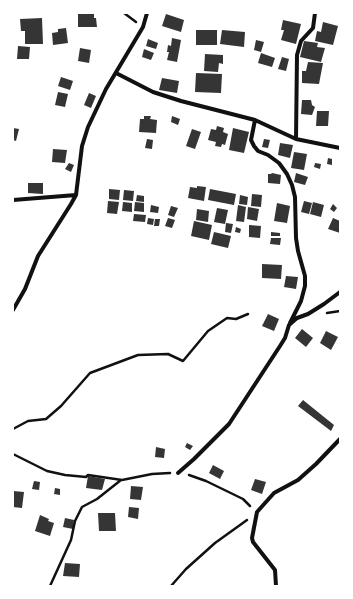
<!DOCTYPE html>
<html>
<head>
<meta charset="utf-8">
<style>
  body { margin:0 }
  #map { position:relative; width:353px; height:599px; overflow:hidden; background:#fff; font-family:"Roboto Serif",serif }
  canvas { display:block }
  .frame { position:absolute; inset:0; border:14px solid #fff; pointer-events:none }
</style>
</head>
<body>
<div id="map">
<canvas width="353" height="599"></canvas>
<div class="frame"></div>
</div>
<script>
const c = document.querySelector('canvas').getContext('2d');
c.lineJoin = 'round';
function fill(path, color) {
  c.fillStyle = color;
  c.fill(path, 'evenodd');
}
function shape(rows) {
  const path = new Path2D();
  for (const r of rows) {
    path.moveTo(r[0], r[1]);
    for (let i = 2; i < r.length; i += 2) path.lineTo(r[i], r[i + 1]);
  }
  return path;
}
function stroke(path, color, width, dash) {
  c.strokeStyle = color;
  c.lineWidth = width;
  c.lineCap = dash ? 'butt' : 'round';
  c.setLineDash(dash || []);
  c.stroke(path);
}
const building = shape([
  [78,13,94,13,94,18,96,18,97,27,78,27],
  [166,14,184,20,181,32,162,26],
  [42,18,43,44,25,44,25,31,21,31,20,19],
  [283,20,301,24,296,44,281,40,284,30,281,30],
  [323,22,338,26,333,45,315,41,317,31,321,32],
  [66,28,68,43,53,45,52,33,58,32,58,29],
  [196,30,217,30,217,45,196,45],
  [222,30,245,32,244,47,220,44],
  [172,38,181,40,177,62,167,60,169,52,167,52,168,45,171,46],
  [148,39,158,43,156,49,146,46],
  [256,40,264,42,261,52,254,50],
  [304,41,318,43,317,47,325,48,321,62,300,57],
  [18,46,30,47,29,59,17,59],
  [80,48,91,50,89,63,78,61],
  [144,49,154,53,151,60,142,57],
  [261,53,275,58,272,67,258,63],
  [205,54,223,55,223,64,219,63,218,72,204,71],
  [282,57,289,59,286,71,278,69],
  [308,62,323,63,319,84,302,83,302,71,306,71],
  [196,73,222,74,221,93,195,92],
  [61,77,73,81,70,90,58,86],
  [162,78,179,81,177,93,159,90],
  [58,92,68,94,65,107,55,105],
  [89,93,96,96,91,108,84,105],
  [302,100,311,100,312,105,315,107,312,115,301,114],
  [317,111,329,111,328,126,316,126],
  [144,116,151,116,150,119,157,120,156,133,139,132,140,119,144,119],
  [172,116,180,119,178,125,171,122],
  [217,126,224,128,223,132,228,134,225,145,222,144,221,147,215,146,216,142,208,140,211,129,216,130],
  [13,128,19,129,16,141,13,140],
  [233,128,249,132,244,153,229,150],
  [192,129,201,132,195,149,186,146],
  [147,139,153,140,152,149,145,148],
  [264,139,270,140,268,148,262,147],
  [280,143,293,145,290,158,278,155],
  [53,149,67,150,65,163,52,162],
  [294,152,307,154,304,170,291,168],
  [328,158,332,159,332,165,327,164],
  [69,163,74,165,71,172,65,169],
  [315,163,321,164,320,169,314,167],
  [272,173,281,175,280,184,268,183,268,174,271,174],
  [296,173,308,177,305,185,294,182],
  [28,183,43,183,43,194,28,193],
  [197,186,206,187,204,201,188,198,190,187,197,188],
  [109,189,120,190,119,200,109,199],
  [210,189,236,194,234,205,208,200],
  [124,190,134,191,133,201,123,200],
  [252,194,262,195,261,207,251,206],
  [137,195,144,196,144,202,136,201],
  [240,195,248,197,247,205,239,204],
  [108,201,119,202,117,214,107,213],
  [304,201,312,203,309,214,301,212],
  [123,202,132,203,132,212,122,211],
  [135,202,144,203,144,212,134,211],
  [313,202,324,205,321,217,310,214],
  [277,203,290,206,287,223,274,221],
  [333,204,337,208,334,212,330,209],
  [151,205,159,207,158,213,150,212],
  [238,205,246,207,244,222,236,221],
  [171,206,178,208,174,217,168,215],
  [248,207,259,209,257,221,247,219],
  [217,208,228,210,225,224,214,222],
  [197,209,209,211,208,222,196,220],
  [134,214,146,215,145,222,133,221],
  [148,218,154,219,153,225,147,224],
  [168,218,175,220,172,228,165,226],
  [333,218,340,221,340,233,328,229],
  [155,219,160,219,159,226,154,226],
  [194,221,212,225,209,240,191,236],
  [226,223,233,224,231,233,225,232],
  [249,225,261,226,260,238,249,237],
  [236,227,241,229,240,233,235,232],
  [214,232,231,236,228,248,211,244],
  [271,232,280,233,280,236,271,236],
  [271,238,281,238,280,245,270,244],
  [262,264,282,265,281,279,262,278],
  [286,276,298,277,296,289,284,287],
  [268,314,279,319,274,331,262,326],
  [302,329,313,338,306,347,295,338],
  [326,331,338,337,331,350,320,343],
  [303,400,334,425,331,431,298,406],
  [187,443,193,446,190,450,185,447],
  [156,447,165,449,164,458,155,457],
  [213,465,224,471,220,479,209,473],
  [88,476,105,479,102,490,86,488],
  [255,479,266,482,262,494,251,490],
  [34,481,40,482,39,490,32,489],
  [131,486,143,487,141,500,130,499],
  [55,488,60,489,60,495,54,494],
  [13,491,24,492,22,508,13,507],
  [129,507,139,508,138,519,128,517],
  [98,513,115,513,116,531,99,531],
  [40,515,49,519,48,521,54,523,50,536,35,531],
  [65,518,74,520,73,529,63,527],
  [65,563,80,564,79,577,63,576]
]);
const path = shape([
  [124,13,136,22],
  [327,313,340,311],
  [13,429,28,421,46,419,61,406,90,373,138,355,168,354,183,361,208,331,227,318,236,319,248,314],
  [13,454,47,471,65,475,86,477,88,475,122,480,152,474,170,473],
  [189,475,206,481,243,499,250,506],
  [50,586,71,540,75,521,82,507,97,499,121,480],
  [171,586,186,569,215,543,247,520]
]);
const minor = shape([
  [116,73,153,92,181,101,255,120,296,139,340,148],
  [255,120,251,140,254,146,258,151,268,155,279,163,287,174,292,185,295,197,296,238,298,251,305,276,305,286,301,301,290,323],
  [296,139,297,55,301,41,313,28,315,13],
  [13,200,76,195],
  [13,310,25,289,38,256,71,204,76,195,82,146,88,127,106,89,143,27,147,13],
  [178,473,194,459,229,424,280,346,285,338,289,325,297,318,308,314,324,304,340,292],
  [276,586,275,570,253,542,252,538,257,512,274,493,298,480,316,464,340,439]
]);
fill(building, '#353535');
stroke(path, '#111', 2.5);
stroke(minor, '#111', 4);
</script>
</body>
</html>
